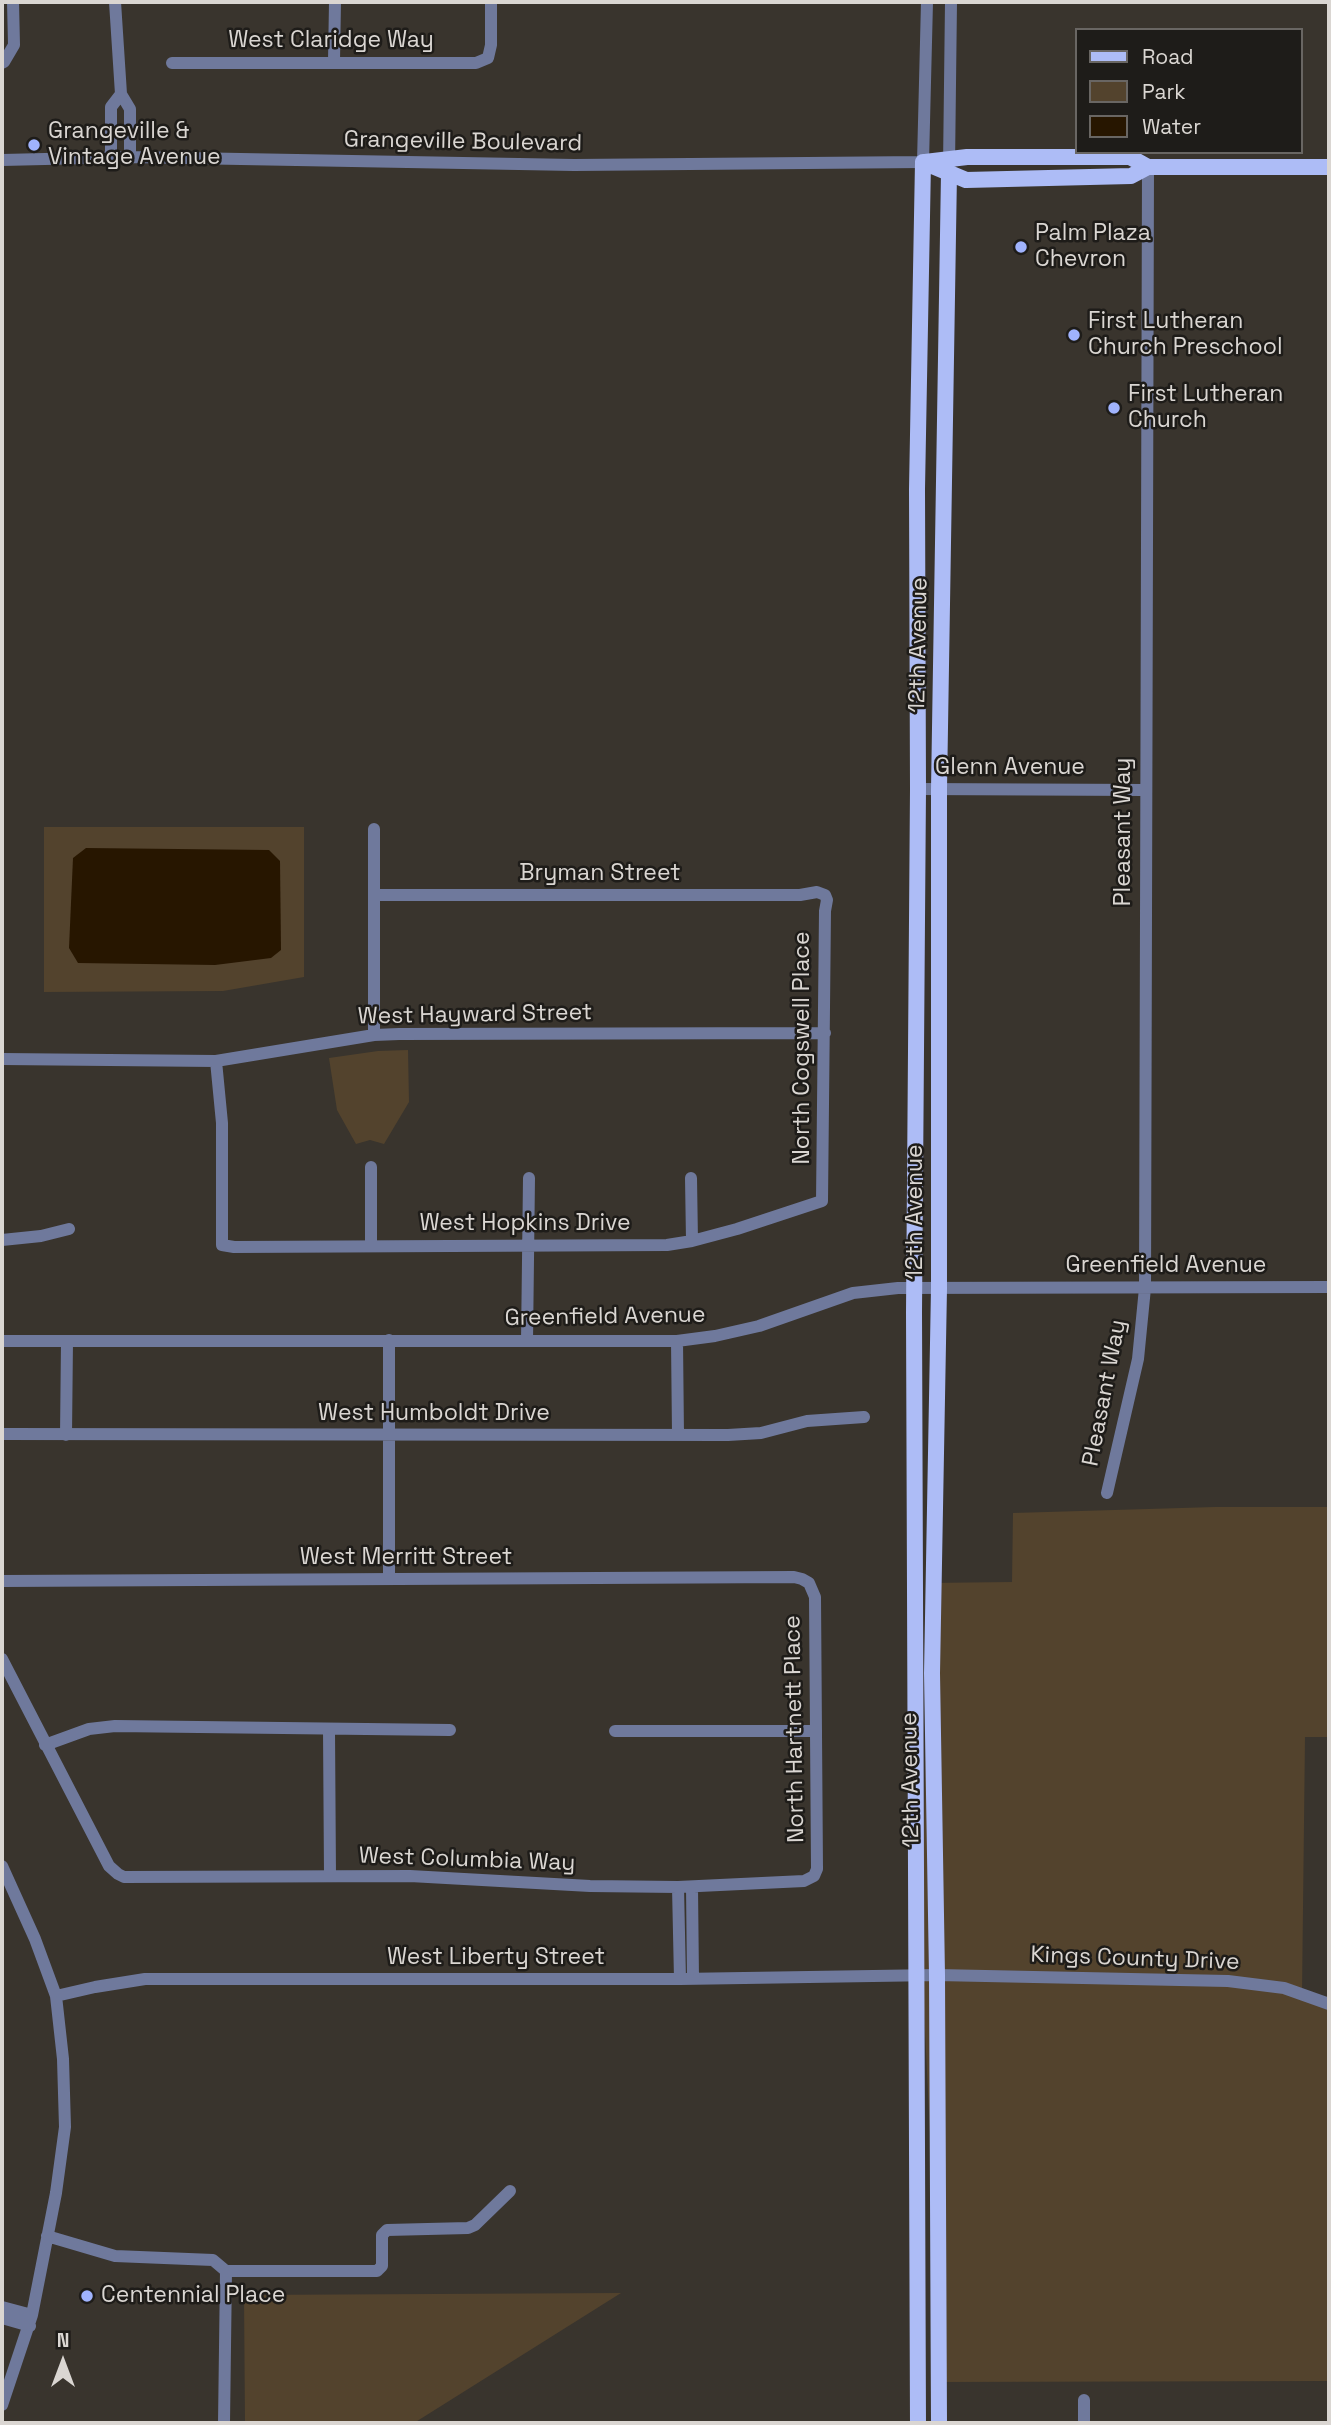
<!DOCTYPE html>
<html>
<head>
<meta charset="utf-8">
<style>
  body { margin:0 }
  #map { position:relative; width:1331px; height:2425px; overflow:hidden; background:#39342d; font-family:"Space Grotesk",sans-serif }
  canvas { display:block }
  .frame { position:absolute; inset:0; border:4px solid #dad6d2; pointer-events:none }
  .legend { position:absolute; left:1075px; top:28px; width:228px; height:126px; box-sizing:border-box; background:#1e1c19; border:2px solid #696663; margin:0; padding:9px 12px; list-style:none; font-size:21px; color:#dad6d2 }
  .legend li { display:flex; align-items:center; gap:14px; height:35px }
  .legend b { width:35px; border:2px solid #696663 }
  .north { position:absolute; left:28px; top:2327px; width:70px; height:70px; -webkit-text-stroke:5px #1e1c19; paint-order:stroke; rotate:0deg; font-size:19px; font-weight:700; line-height:28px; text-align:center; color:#dad6d2 }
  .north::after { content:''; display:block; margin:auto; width:24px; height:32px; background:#dad6d2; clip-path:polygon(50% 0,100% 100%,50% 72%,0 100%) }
</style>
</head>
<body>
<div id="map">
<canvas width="1331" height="2425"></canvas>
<div class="frame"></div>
<ul class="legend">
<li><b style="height:9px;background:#adbcf6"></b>Road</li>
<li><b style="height:19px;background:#53432d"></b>Park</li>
<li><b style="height:19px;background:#271600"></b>Water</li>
</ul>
<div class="north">N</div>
</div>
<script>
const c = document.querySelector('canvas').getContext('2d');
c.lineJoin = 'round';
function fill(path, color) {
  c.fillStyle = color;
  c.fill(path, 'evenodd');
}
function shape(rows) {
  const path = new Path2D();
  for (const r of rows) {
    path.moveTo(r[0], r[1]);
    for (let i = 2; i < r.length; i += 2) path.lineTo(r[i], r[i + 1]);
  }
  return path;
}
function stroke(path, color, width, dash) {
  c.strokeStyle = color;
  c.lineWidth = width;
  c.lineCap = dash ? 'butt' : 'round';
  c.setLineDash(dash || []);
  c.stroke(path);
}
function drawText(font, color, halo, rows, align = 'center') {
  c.font = font + ' "Space Grotesk",sans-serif';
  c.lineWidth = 5;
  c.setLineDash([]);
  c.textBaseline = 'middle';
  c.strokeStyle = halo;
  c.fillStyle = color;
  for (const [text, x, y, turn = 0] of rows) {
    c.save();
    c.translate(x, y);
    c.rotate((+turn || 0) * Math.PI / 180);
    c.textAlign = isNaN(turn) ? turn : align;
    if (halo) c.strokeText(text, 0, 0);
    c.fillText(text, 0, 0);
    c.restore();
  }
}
const green = shape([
  [44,827,304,827,304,977,223,991,44,992],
  [408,1050,409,1102,384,1144,370,1140,356,1144,337,1110,329,1058,378,1051],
  [1215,1507,1329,1507,1329,1737,1305,1737,1302,1994,1329,1997,1329,2381,942,2382,922,1969,928,1583,1012,1582,1013,1513],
  [621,2293,414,2423,245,2423,244,2295]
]);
const water = shape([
  [86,848,269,850,280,861,281,950,271,958,215,965,78,963,69,948,73,858]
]);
const minor = shape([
  [115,2,121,94,130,109,130,157],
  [334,61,335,2],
  [2,63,4,62,14,45,13,2],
  [172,63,476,63,488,58,491,45,491,2],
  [111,157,111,107,121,94],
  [2,160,130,157,574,165,923,162,927,2],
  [949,166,951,2],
  [918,789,1145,790],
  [374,829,374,1035],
  [2,1059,216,1061,374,1035,399,1034,825,1033],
  [216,1061,222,1123,222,1245,234,1247,667,1245,692,1241,737,1229,822,1201,825,911,827,900,825,895,817,892,800,895,375,895],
  [691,1178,692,1241],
  [2,1240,41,1236,69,1229],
  [371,1245,371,1167],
  [2,1341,677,1341,715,1336,759,1326,853,1293,898,1288,1329,1287],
  [527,1341,529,1178],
  [677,1341,678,1435],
  [2,1434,728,1435,761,1433,807,1421,864,1417],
  [66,1435,67,1341],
  [1107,1493,1138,1359,1145,1288,1148,167],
  [389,1579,389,1340],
  [2,1581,794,1577,802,1579,809,1583,815,1597,817,1869,814,1876,804,1881,678,1887,590,1886,410,1876,124,1877,118,1874,109,1866,2,1659],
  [329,1730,330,1876],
  [615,1731,816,1731],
  [45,1745,89,1729,115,1726,450,1730],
  [2,1866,35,1939,56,1996,63,2059,65,2127,56,2193,32,2315,2,2405],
  [678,1887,680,1979],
  [692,1887,693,1979],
  [56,1996,95,1987,145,1979,680,1979,937,1975,1228,1981,1284,1988,1329,2004],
  [47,2236,115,2256,213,2260,226,2271,377,2271,382,2266,382,2235,387,2230,468,2228,475,2225,510,2191],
  [2,2307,32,2315],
  [2,2318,30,2326],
  [224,2423,226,2271],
  [1084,2423,1084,2400]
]);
const major = shape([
  [923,162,966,180,1131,176,1148,167,1329,167],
  [925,162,967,157,1130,157,1148,167],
  [918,2423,914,1312,918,789,917,489,923,162],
  [939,2423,937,1975,932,1673,939,1288,939,789,949,173]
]);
const markers = [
  [34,145,7,"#a0b3fd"],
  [1021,247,7,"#a0b3fd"],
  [1074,335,7,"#a0b3fd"],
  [1114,408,7,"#a0b3fd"],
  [87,2296,7,"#a0b3fd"]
];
const streetNames = [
  ["West Claridge Way",331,41],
  ["Grangeville Boulevard",463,142,1],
  ["12th Avenue",919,645,-89],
  ["Glenn Avenue",1010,768],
  ["Pleasant Way",1124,832,-90],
  ["Bryman Street",600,874],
  ["West Hayward Street",475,1015,-1],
  ["North Cogswell Place",803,1048,-90],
  ["12th Avenue",916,1212,-90],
  ["West Hopkins Drive",525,1224],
  ["Greenfield Avenue",1166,1266],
  ["Greenfield Avenue",605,1317,-1],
  ["Pleasant Way",1105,1393,-79],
  ["West Humboldt Drive",434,1414],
  ["West Merritt Street",406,1558],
  ["North Hartnett Place",795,1729,-91],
  ["12th Avenue",911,1780,-91],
  ["West Columbia Way",467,1860,2],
  ["West Liberty Street",496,1958],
  ["Kings County Drive",1135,1959,2]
];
const poiNames = [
  ["Grangeville &",48,132],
  ["Vintage Avenue",48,158],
  ["Palm Plaza",1035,234],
  ["Chevron",1035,260],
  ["First Lutheran",1088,322],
  ["Church Preschool",1088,348],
  ["First Lutheran",1128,395],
  ["Church",1128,421],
  ["Centennial Place",101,2296]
];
fill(green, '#53432d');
fill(water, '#271600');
stroke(minor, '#6f799c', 12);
stroke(major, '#adbcf6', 16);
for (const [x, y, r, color] of markers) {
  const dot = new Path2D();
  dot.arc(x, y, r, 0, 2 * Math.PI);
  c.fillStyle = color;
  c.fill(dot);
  stroke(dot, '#1e1c19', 2.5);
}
drawText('23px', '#dad6d2', '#1e1c19', streetNames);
drawText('23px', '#dad6d2', '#1e1c19', poiNames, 'left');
</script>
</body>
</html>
